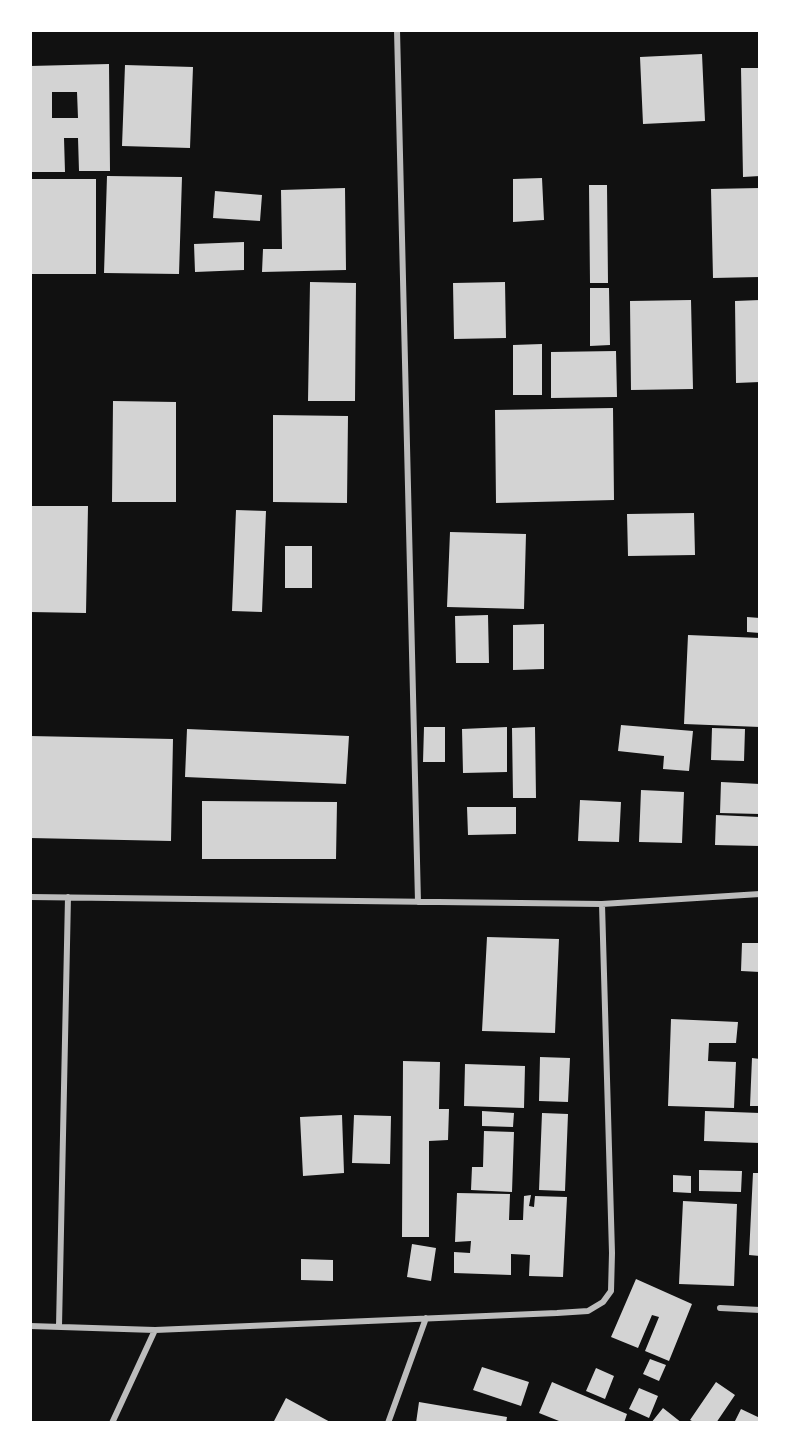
<!DOCTYPE html>
<html>
<head>
<meta charset="utf-8">
<style>
  body { margin:0 }
  #map { position:relative; width:790px; height:1453px; overflow:hidden; background:#111; font-family:"PT Sans",sans-serif }
  canvas { display:block }
  .frame { position:absolute; inset:0; border:32px solid #fff; pointer-events:none }
</style>
</head>
<body>
<div id="map">
<canvas width="790" height="1453"></canvas>
<div class="frame"></div>
</div>
<script>
const c = document.querySelector('canvas').getContext('2d');
c.lineJoin = 'round';
function fill(path, color) {
  c.fillStyle = color;
  c.fill(path, 'evenodd');
}
function shape(rows) {
  const path = new Path2D();
  for (const r of rows) {
    path.moveTo(r[0], r[1]);
    for (let i = 2; i < r.length; i += 2) path.lineTo(r[i], r[i + 1]);
  }
  return path;
}
function stroke(path, color, width, dash) {
  c.strokeStyle = color;
  c.lineWidth = width;
  c.lineCap = dash ? 'butt' : 'round';
  c.setLineDash(dash || []);
  c.stroke(path);
}
const building = shape([
  [702,54,705,121,643,124,640,57],
  [109,64,110,171,79,171,78,138,64,138,65,172,30,172,30,66],
  [52,92,77,92,78,118,52,118],
  [125,65,193,67,190,148,122,146],
  [741,68,760,68,760,176,743,177],
  [107,176,182,177,179,274,104,273],
  [542,178,544,220,513,222,513,179],
  [30,179,96,179,96,274,30,274],
  [589,185,607,185,608,283,590,283],
  [345,188,346,270,262,272,263,249,282,249,281,190],
  [760,188,760,277,713,278,711,189],
  [215,191,262,195,260,221,213,218],
  [244,242,244,270,195,272,194,244],
  [310,282,356,283,355,401,308,401],
  [505,282,506,338,454,339,453,283],
  [590,288,609,288,610,345,590,346],
  [691,300,693,389,631,390,630,301],
  [760,300,760,382,736,383,735,301],
  [542,344,542,395,513,395,513,345],
  [616,351,617,397,551,398,551,352],
  [113,401,176,402,176,502,112,502],
  [613,408,614,500,496,503,495,410],
  [273,415,348,416,347,503,273,502],
  [30,506,88,506,86,613,30,612],
  [236,510,266,511,262,612,232,611],
  [694,513,695,555,628,556,627,514],
  [450,532,526,534,524,609,447,607],
  [285,546,312,546,312,588,285,588],
  [488,615,489,663,456,663,455,616],
  [747,617,760,618,760,633,747,632],
  [544,624,544,669,513,670,513,625],
  [688,635,760,638,760,727,684,724],
  [621,725,693,731,689,771,663,769,664,756,618,751],
  [424,727,445,727,445,762,423,762],
  [507,727,507,772,463,773,462,729],
  [535,727,536,798,513,798,512,728],
  [712,728,745,729,744,761,711,760],
  [187,729,349,736,346,784,185,777],
  [30,736,173,739,171,841,30,838],
  [721,782,760,784,760,814,720,813],
  [641,790,684,792,682,843,639,842],
  [580,800,621,802,619,842,578,841],
  [202,801,337,802,336,859,202,859],
  [467,807,516,807,516,834,468,835],
  [716,815,760,817,760,846,715,845],
  [487,937,559,939,555,1033,482,1031],
  [742,943,760,943,760,972,741,971],
  [671,1019,738,1022,736,1043,709,1043,708,1061,736,1062,734,1108,668,1106],
  [540,1057,570,1058,568,1102,539,1101],
  [752,1058,760,1059,760,1106,750,1106],
  [403,1061,440,1062,439,1109,449,1109,448,1140,429,1141,429,1237,402,1237],
  [465,1064,525,1066,524,1108,464,1106],
  [482,1111,514,1113,513,1127,482,1126],
  [705,1111,760,1113,760,1143,704,1141],
  [542,1113,568,1114,565,1191,539,1190],
  [342,1115,344,1173,303,1176,300,1117],
  [354,1115,391,1116,390,1164,352,1163],
  [484,1131,514,1132,512,1192,471,1190,472,1167,483,1167],
  [699,1170,742,1171,741,1192,699,1191],
  [753,1173,760,1173,760,1256,749,1255],
  [673,1175,691,1176,691,1193,673,1192],
  [457,1193,510,1194,509,1220,523,1220,524,1196,531,1195,529,1206,534,1207,535,1196,567,1197,563,1277,529,1276,530,1255,511,1254,511,1275,454,1273,454,1252,470,1253,471,1241,455,1242],
  [683,1201,737,1204,734,1286,679,1284],
  [412,1244,436,1248,431,1281,407,1277],
  [301,1259,333,1260,333,1281,301,1280],
  [636,1279,692,1304,669,1361,645,1351,659,1317,652,1315,638,1348,611,1337],
  [650,1359,666,1365,659,1381,643,1374],
  [482,1367,529,1382,521,1406,473,1390],
  [596,1368,614,1376,605,1399,586,1391],
  [552,1382,627,1414,624,1423,564,1423,539,1413],
  [716,1382,735,1395,716,1423,696,1423,690,1420],
  [639,1388,658,1396,649,1418,629,1409],
  [286,1398,332,1423,273,1423],
  [419,1402,507,1417,506,1423,416,1423],
  [663,1408,682,1423,651,1423],
  [741,1409,760,1418,760,1423,734,1423]
]);
const minor = shape([
  [397,30,418,902],
  [30,897,602,904,760,894],
  [720,1308,760,1310],
  [30,1326,155,1330,557,1313,588,1311,603,1302,611,1291,612,1253,602,904],
  [59,1326,68,897],
  [112,1423,155,1330],
  [388,1423,426,1318]
]);
fill(building, '#d3d3d3');
stroke(minor, '#bcbcbc', 6);
</script>
</body>
</html>
